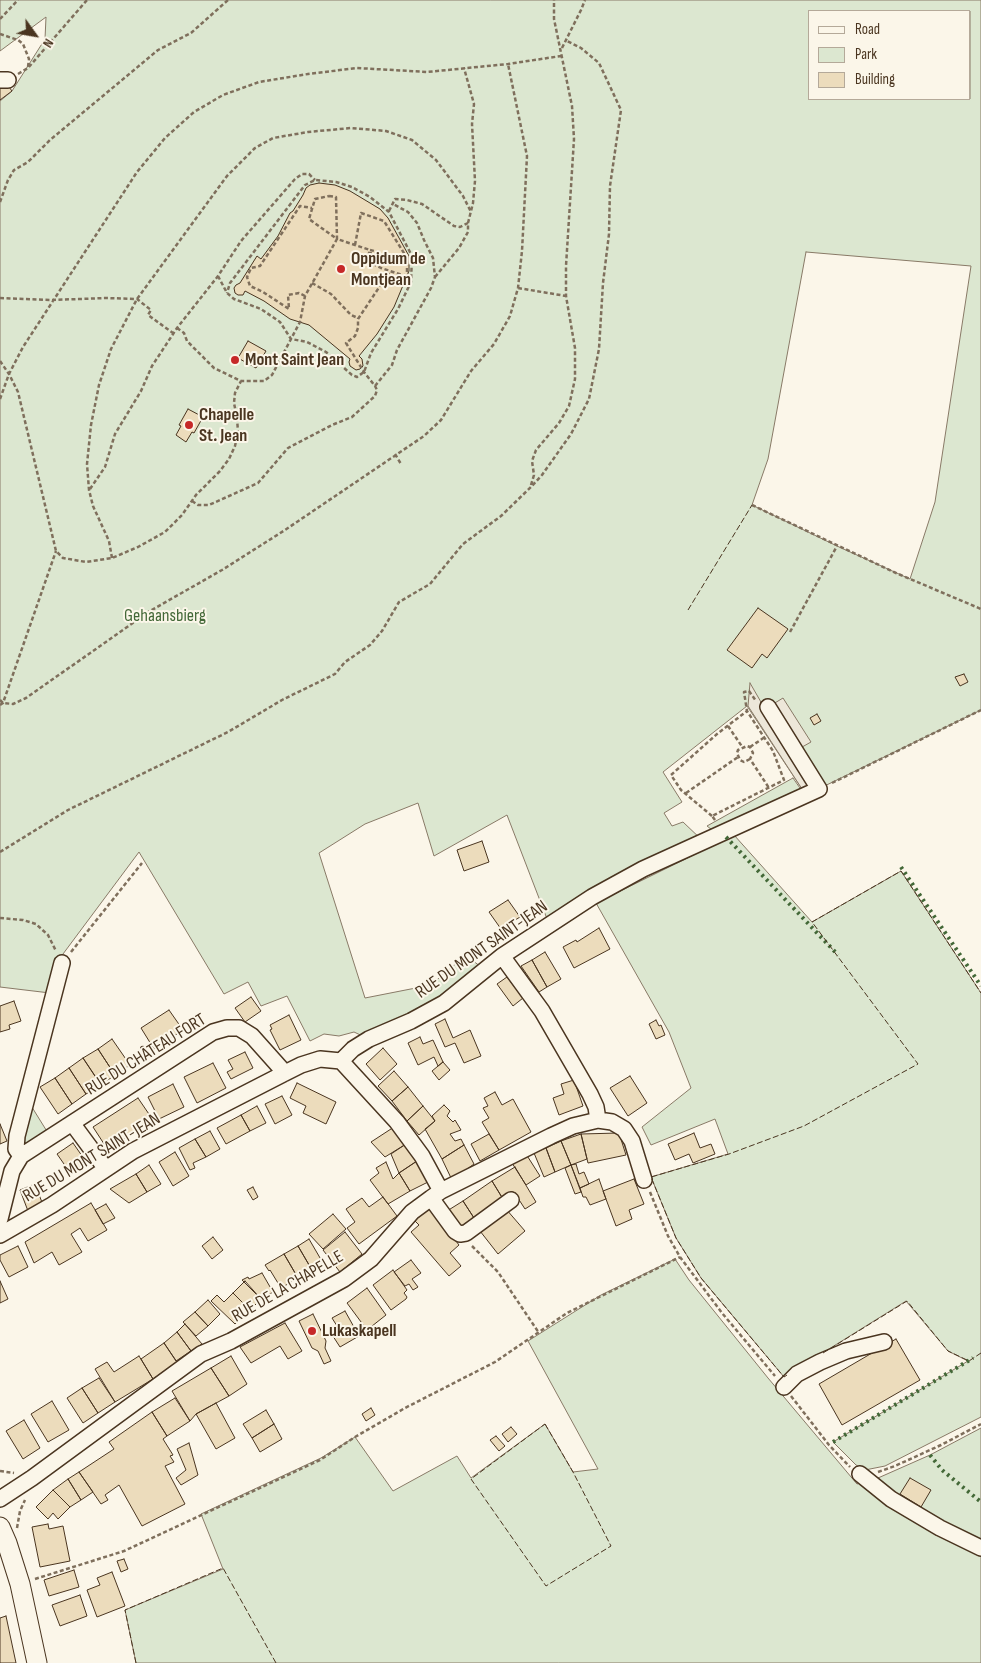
<!DOCTYPE html>
<html>
<head>
<meta charset="utf-8">
<style>
  body { margin:0 }
  #map { position:relative; width:981px; height:1663px; overflow:hidden; background:#fbf6e9; font-family:"Sofia Sans Condensed",sans-serif }
  canvas { display:block }
  .legend { position:absolute; left:808px; top:10px; width:162px; height:90px; box-sizing:border-box; background:#fbf6e9; border:1px solid #b4a999; margin:0; padding:6px 9px; list-style:none; font-size:15px; color:#4a3520 }
  .legend li { display:flex; align-items:center; gap:10px; height:25px }
  .legend b { width:25px; border:1px solid #b4a999 }
  .north { position:absolute; left:10px; top:10px; width:50px; height:50px; -webkit-text-stroke:4px #fbf6e9; paint-order:stroke; rotate:122deg; font-size:14px; font-weight:700; line-height:20px; text-align:center; color:#4a3520 }
  .north::after { content:''; display:block; margin:auto; width:18px; height:22px; background:#4a3520; clip-path:polygon(50% 0,100% 100%,50% 72%,0 100%) }
</style>
</head>
<body>
<div id="map">
<canvas width="981" height="1663"></canvas>
<ul class="legend">
<li><b style="height:6px;background:#fbf6e9"></b>Road</li>
<li><b style="height:14px;background:#dce7d0"></b>Park</li>
<li><b style="height:14px;background:#ecdcbc"></b>Building</li>
</ul>
<div class="north">N</div>
</div>
<script>
const c = document.querySelector('canvas').getContext('2d');
c.lineJoin = 'round';
function fill(path, color) {
  c.fillStyle = color;
  c.fill(path, 'evenodd');
}
function shape(rows) {
  const path = new Path2D();
  for (const r of rows) {
    path.moveTo(r[0], r[1]);
    for (let i = 2; i < r.length; i += 2) path.lineTo(r[i], r[i + 1]);
  }
  return path;
}
function stroke(path, color, width, dash) {
  c.strokeStyle = color;
  c.lineWidth = width;
  c.lineCap = dash ? 'butt' : 'round';
  c.setLineDash(dash || []);
  c.stroke(path);
}
function drawText(font, color, halo, rows, align = 'center') {
  c.font = font + ' "Sofia Sans Condensed",sans-serif';
  c.lineWidth = 4;
  c.setLineDash([]);
  c.textBaseline = 'middle';
  c.strokeStyle = halo;
  c.fillStyle = color;
  for (const [text, x, y, turn = 0] of rows) {
    c.save();
    c.translate(x, y);
    c.rotate((+turn || 0) * Math.PI / 180);
    c.textAlign = isNaN(turn) ? turn : align;
    if (halo) c.strokeText(text, 0, 0);
    c.fillText(text, 0, 0);
    c.restore();
  }
}
const green = shape([
  [0,0,981,0,981,710,806,795,747,706,663,772,682,802,664,813,672,826,683,822,703,841,549,924,507,815,434,856,418,803,365,824,319,853,365,998,431,985,454,965,472,960,485,970,411,1021,369,1039,354,1032,339,1036,324,1034,310,1041,287,996,261,1006,248,982,224,994,139,852,60,958,50,993,0,987,0,101,12,91,45,39,46,17,0,51,0,0],
  [810,11,970,11,970,99,810,99,810,11],
  [806,252,971,266,935,502,910,579,837,546,752,505,768,459,806,252],
  [793,778,802,791,716,833,707,826,793,778],
  [734,835,812,922,901,871,981,993,981,1417,885,1466,865,1470,856,1465,833,1442,968,1361,948,1351,906,1301,784,1377,701,1278,676,1238,651,1177,728,1154,715,1119,651,1145,642,1127,691,1088,669,1032,596,903,734,835],
  [30,1104,48,1133,26,1145,23,1144,22,1135,30,1104],
  [675,1259,689,1280,768,1378,857,1484,878,1478,930,1455,981,1428,981,1663,136,1663,125,1610,223,1569,201,1514,321,1458,355,1437,393,1491,457,1456,471,1478,545,1424,573,1472,598,1469,528,1341,601,1295,675,1259]
]);
const parking = shape([
  [750,683,765,709,783,698,811,742,795,751,817,786,804,792,748,706,750,683]
]);
const building = shape([
  [6,83,12,91,0,100,0,88,6,83],
  [319,183,335,185,350,191,380,209,388,218,409,256,409,271,394,307,377,334,359,356,362,359,363,366,360,369,356,370,350,366,349,362,350,359,309,325,290,319,264,301,245,291,243,295,238,295,235,293,234,288,236,285,240,283,257,256,261,259,278,236,290,213,293,211,303,195,306,188,310,185,319,183],
  [248,341,266,351,256,368,238,358,248,341],
  [188,409,203,417,194,433,192,432,186,442,176,435,181,426,179,425,188,409],
  [758,608,788,629,767,658,762,654,752,668,727,650,758,608],
  [964,674,968,682,960,686,955,677,964,674],
  [817,714,821,721,814,725,810,718,817,714],
  [482,841,489,862,464,871,457,850,482,841],
  [508,900,520,917,501,929,489,912,508,900],
  [599,928,610,949,574,968,563,947,576,940,577,942,599,928],
  [545,952,561,979,547,987,532,960,545,952],
  [532,960,547,987,539,992,521,966,532,960],
  [507,977,523,998,513,1006,497,984,507,977],
  [251,997,261,1011,245,1022,235,1008,251,997],
  [14,1001,21,1021,9,1025,10,1029,0,1032,0,1006,14,1001],
  [169,1010,183,1030,154,1049,141,1028,169,1010],
  [289,1015,301,1040,280,1050,270,1030,272,1029,270,1025,289,1015],
  [445,1019,453,1038,470,1030,481,1056,464,1063,455,1043,445,1047,435,1024,445,1019],
  [656,1020,659,1026,661,1025,665,1035,656,1039,649,1024,656,1020],
  [420,1037,423,1044,433,1040,443,1062,438,1066,434,1057,418,1065,408,1043,420,1037],
  [112,1039,130,1065,115,1075,98,1049,112,1039],
  [383,1048,397,1064,380,1080,366,1064,383,1048],
  [98,1049,115,1075,101,1085,83,1058,98,1049],
  [245,1052,253,1068,231,1079,227,1072,233,1069,228,1060,245,1052],
  [83,1058,101,1085,86,1094,69,1068,83,1058],
  [443,1062,450,1070,439,1080,432,1071,443,1062],
  [213,1063,226,1088,197,1103,184,1077,213,1063],
  [69,1068,86,1094,72,1104,55,1078,69,1068],
  [394,1071,408,1087,392,1101,378,1086,394,1071],
  [630,1076,647,1103,628,1116,610,1088,630,1076],
  [55,1078,72,1104,58,1114,40,1087,55,1078],
  [574,1080,583,1106,559,1115,553,1098,564,1094,561,1084,574,1080],
  [297,1083,336,1102,326,1124,303,1113,306,1106,290,1098,297,1083],
  [173,1084,184,1107,159,1119,148,1097,173,1084],
  [408,1087,423,1106,407,1121,392,1101,408,1087],
  [495,1092,502,1105,513,1099,531,1132,499,1150,482,1122,489,1118,483,1108,488,1106,484,1098,495,1092],
  [282,1096,292,1115,275,1124,265,1104,282,1096],
  [138,1098,153,1120,108,1150,93,1127,138,1098],
  [444,1105,450,1111,447,1116,453,1122,455,1120,461,1130,450,1134,455,1141,461,1139,464,1145,442,1159,425,1129,435,1121,432,1116,444,1105],
  [257,1106,266,1123,250,1131,241,1115,257,1106],
  [423,1106,435,1121,419,1135,407,1121,423,1106],
  [241,1115,250,1131,226,1144,217,1128,241,1115],
  [0,1124,7,1141,0,1144,0,1124],
  [394,1127,406,1144,385,1157,371,1142,394,1127],
  [210,1131,220,1149,206,1157,195,1139,210,1131],
  [619,1133,626,1155,588,1163,581,1134,619,1133],
  [694,1133,700,1148,711,1144,715,1154,693,1163,689,1154,675,1160,668,1144,694,1133],
  [489,1134,499,1150,480,1161,471,1144,489,1134],
  [581,1134,587,1159,571,1165,561,1141,581,1134],
  [195,1139,206,1157,193,1163,195,1168,190,1170,179,1148,195,1139],
  [561,1141,571,1165,555,1172,546,1148,561,1141],
  [73,1143,87,1163,71,1174,57,1154,73,1143],
  [406,1144,417,1161,399,1173,391,1154,406,1144],
  [464,1145,474,1164,452,1180,442,1159,464,1145],
  [546,1148,555,1172,544,1177,534,1153,546,1148],
  [175,1152,189,1176,173,1186,159,1162,175,1152],
  [526,1154,540,1176,526,1185,512,1163,526,1154],
  [417,1161,430,1181,410,1191,399,1173,417,1161],
  [386,1162,393,1179,399,1173,410,1191,388,1204,370,1180,379,1173,376,1168,386,1162],
  [576,1164,579,1174,584,1172,589,1184,580,1188,571,1165,576,1164],
  [149,1165,161,1184,147,1192,136,1174,149,1165],
  [571,1165,581,1192,575,1194,565,1168,571,1165],
  [515,1167,536,1202,525,1209,514,1192,503,1199,492,1181,515,1167],
  [136,1174,147,1192,129,1203,110,1189,136,1174],
  [599,1179,606,1199,590,1205,586,1197,583,1197,580,1188,599,1179],
  [634,1179,644,1204,629,1210,632,1219,616,1226,603,1191,634,1179],
  [492,1181,503,1199,476,1221,463,1201,492,1181],
  [35,1184,43,1205,28,1211,20,1190,35,1184],
  [253,1187,258,1197,253,1200,247,1190,253,1187],
  [383,1197,397,1216,359,1244,347,1228,355,1222,346,1209,362,1198,369,1207,383,1197],
  [463,1201,474,1218,458,1228,447,1211,463,1201],
  [91,1203,107,1230,88,1241,80,1228,71,1234,82,1252,59,1265,52,1252,34,1263,25,1242,91,1203],
  [106,1204,115,1218,103,1224,95,1210,106,1204],
  [429,1206,459,1245,450,1253,461,1266,449,1276,411,1232,419,1225,414,1220,429,1206],
  [506,1209,525,1231,498,1254,480,1231,506,1209],
  [333,1214,346,1229,323,1249,309,1234,333,1214],
  [345,1232,362,1254,340,1272,323,1250,345,1232],
  [213,1237,223,1250,212,1259,202,1246,213,1237],
  [309,1239,323,1263,312,1270,298,1246,309,1239],
  [18,1246,28,1267,9,1277,0,1260,0,1255,18,1246],
  [298,1246,312,1270,298,1278,284,1254,298,1246],
  [284,1254,298,1278,281,1288,270,1270,269,1271,265,1265,284,1254],
  [411,1260,421,1273,412,1279,418,1287,413,1290,409,1284,405,1286,394,1272,411,1260],
  [393,1270,407,1290,404,1293,407,1297,406,1299,391,1310,373,1285,393,1270],
  [262,1273,273,1292,261,1299,242,1280,248,1277,249,1279,262,1273],
  [0,1281,8,1299,0,1303,0,1281],
  [245,1281,261,1299,250,1310,233,1293,245,1281],
  [367,1288,386,1315,367,1330,347,1303,367,1288],
  [233,1293,250,1310,235,1324,211,1301,217,1295,224,1302,233,1293],
  [208,1300,220,1314,208,1326,195,1312,208,1300],
  [345,1311,359,1336,340,1347,329,1330,337,1326,332,1318,345,1311],
  [195,1312,208,1326,196,1336,183,1322,195,1312],
  [313,1314,326,1341,325,1348,331,1361,324,1364,318,1351,312,1348,299,1321,313,1314],
  [285,1323,302,1351,288,1359,280,1346,251,1363,240,1347,285,1323],
  [185,1324,202,1344,191,1351,177,1332,185,1324],
  [177,1332,191,1351,176,1361,164,1343,177,1332],
  [896,1339,920,1380,842,1425,819,1384,896,1339],
  [164,1343,177,1362,153,1379,141,1359,164,1343],
  [139,1356,153,1379,115,1402,95,1369,107,1362,114,1372,139,1356],
  [231,1356,247,1384,229,1396,211,1368,231,1356],
  [211,1368,229,1396,196,1414,190,1421,172,1391,211,1368],
  [99,1378,115,1402,98,1413,82,1388,99,1378],
  [82,1388,98,1413,83,1423,67,1398,82,1388],
  [175,1398,190,1421,167,1436,152,1412,175,1398],
  [52,1401,69,1430,48,1442,31,1414,52,1401],
  [216,1403,235,1438,216,1449,196,1414,216,1403],
  [371,1408,375,1415,366,1421,362,1414,371,1408],
  [266,1410,274,1424,252,1438,243,1424,266,1410],
  [152,1412,167,1436,163,1439,173,1455,170,1456,174,1462,165,1466,185,1504,142,1526,119,1485,105,1495,108,1500,101,1504,79,1472,114,1449,109,1442,152,1412],
  [24,1420,40,1448,23,1459,6,1431,24,1420],
  [274,1424,282,1439,260,1452,252,1438,274,1424],
  [511,1427,517,1434,508,1442,502,1434,511,1427],
  [496,1436,505,1446,499,1451,490,1440,496,1436],
  [189,1443,198,1475,181,1485,176,1478,186,1470,177,1449,189,1443],
  [79,1472,93,1492,81,1500,68,1479,79,1472],
  [910,1478,931,1490,921,1507,900,1494,910,1478],
  [68,1479,81,1500,70,1507,53,1490,68,1479],
  [53,1490,70,1507,58,1519,53,1513,48,1519,36,1507,53,1490],
  [48,1524,49,1529,63,1526,70,1561,40,1567,32,1527,48,1524],
  [124,1559,128,1569,121,1572,117,1561,124,1559],
  [74,1570,79,1587,49,1596,44,1580,74,1570],
  [112,1572,125,1606,97,1617,87,1590,100,1585,97,1578,112,1572],
  [80,1595,87,1616,60,1626,52,1605,80,1595],
  [6,1616,16,1663,0,1663,0,1618,6,1616]
]);
const path = shape([
  [0,19,18,0],
  [0,34,18,40,23,44,29,59,28,67],
  [562,48,581,10,585,0],
  [18,74,28,68,87,0],
  [329,196,336,197,337,239,309,219,315,199,329,196],
  [0,202,8,180,14,170,28,162,50,140,158,50,191,33,228,0],
  [389,211,395,199,407,200,422,204,454,226,460,227,468,223],
  [355,245,361,213,384,221,407,258,407,271,405,276,381,268,373,264,376,254],
  [370,250,379,252,379,255,369,253,370,250],
  [218,276,227,293,234,299,261,309,280,322,291,339,307,342,326,352,352,375,357,377,364,372,371,353,398,309,411,282,412,256,389,212,370,197,352,187,336,182,315,180,305,185,230,283,227,293],
  [435,277,459,248,468,232,468,223,473,203,475,181,472,124,474,104,464,68],
  [312,283,331,294,351,315,358,318],
  [518,288,566,296],
  [305,296,299,293,288,295,289,309,263,292,250,286,247,277,251,268,260,266,300,206,312,208],
  [0,298,52,300,106,298,137,299,151,310,148,315,173,333],
  [177,328,184,333,187,341,214,368,241,381,264,381,272,375,291,339,300,322,305,296,337,239,370,250],
  [0,361,9,374,18,392,56,551,63,558,86,562,112,558,138,547,165,532,182,515,196,495,220,471,229,459,235,446,238,432,237,418,234,403,235,393,241,381],
  [375,386,392,365,397,350,431,288,435,277,433,258,424,240,417,223,408,212,393,204],
  [0,399,9,374,23,347,137,172,165,138,194,112,223,95,259,82,308,74,357,68,427,72,508,64,561,56],
  [395,454,401,464],
  [531,485,534,475,532,461,536,450,559,423,569,406,575,379,575,348,566,296,566,266,574,139,572,106,554,19,554,0],
  [90,489,105,467,115,434,141,391,152,366,177,328,218,276,241,241,295,179,302,174,309,174,315,180],
  [192,501,198,505,209,505,258,483,288,448,332,425,352,417,375,396,377,390,375,386,364,372,346,343,355,336,358,328,358,319,390,271],
  [752,505,896,573,981,609],
  [112,558,109,541,93,506,89,490,87,464,91,425,99,385,111,349,137,299,227,176,255,148,273,138,308,132,351,128,386,131,412,140,436,160,463,196,471,212],
  [790,632,837,546],
  [0,700,3,703,13,704,26,698,150,611,222,570,285,530,424,436,441,420,471,371,494,344,510,316,518,288,522,251,527,156,508,64],
  [0,705,3,703,56,551],
  [728,726,743,748],
  [750,747,765,737],
  [750,759,744,762,740,760,737,753,738,750,747,746,750,747,753,753,750,759,769,788],
  [832,783,981,710],
  [686,793,738,757],
  [712,816,681,790,671,775,717,734,747,711],
  [715,820,712,816,784,780,773,751,747,711,744,692,749,691,756,701],
  [0,852,68,810,228,732,282,700,335,674,345,662,370,645,382,631,399,602,430,584,463,544,501,516,531,487,542,475,571,434,589,399,599,349,603,283,609,234,610,186,621,110,599,63,581,48,565,40],
  [0,918,23,920,36,924,48,935,56,951],
  [71,952,142,863],
  [650,1192,668,1236,680,1257,722,1313,775,1376],
  [472,1246,498,1272,539,1333],
  [791,1396,829,1445,850,1467],
  [0,1471,14,1473],
  [878,1472,895,1466,941,1445,981,1424],
  [17,1528,20,1511,25,1500],
  [35,1579,124,1551,320,1460,355,1437,405,1408,495,1362,567,1313,680,1257]
]);
const minor = shape([
  [0,80,8,80],
  [502,956,542,1011,590,1094,596,1107,598,1120],
  [341,1061,353,1049,369,1039,411,1021,444,1003,502,956,592,897,643,869,819,789,768,707],
  [341,1061,397,1122,422,1156,441,1191],
  [72,1123,106,1169],
  [21,1156,213,1032,227,1028,239,1028,252,1036,285,1073],
  [431,1198,455,1231,460,1234,466,1233,511,1200],
  [0,1219,12,1171,21,1156,16,1149,17,1136,62,963],
  [0,1235,52,1205,133,1151,285,1073,301,1065,320,1059,341,1061],
  [784,1387,797,1374,820,1362,846,1351,884,1342],
  [860,1474,891,1499,940,1528,981,1548],
  [0,1499,32,1478,201,1354,231,1341,344,1279,371,1259,412,1212,431,1198,441,1191,551,1136,573,1126,598,1120,612,1122,624,1129,632,1141,644,1180]
]);
const major = shape([
  [0,1527,7,1543,20,1584,37,1663]
]);
const hedge = shape([
  [726,837,838,955],
  [901,867,981,986],
  [833,1442,973,1358],
  [930,1455,942,1470,981,1502]
]);
const fence = shape([
  [688,610,752,505],
  [823,1353,907,1301,948,1351,969,1361,981,1353],
  [787,1375,784,1377,701,1278,676,1238,651,1177,729,1154,804,1126,918,1064,812,922,901,871,981,993],
  [545,1424,573,1472,611,1546,546,1586,471,1479,545,1424],
  [136,1663,125,1610,223,1568,276,1663]
]);
const markers = [
  [341,269,5,"#c62828"],
  [235,360,5,"#c62828"],
  [189,425,5,"#c62828"],
  [312,1331,5,"#c62828"]
];
const poiNames = [
  ["Oppidum de",351,259],
  ["Montjean",351,280],
  ["Mont Saint Jean",245,360],
  ["Chapelle",199,415],
  ["St. Jean",199,436],
  ["Lukaskapell",322,1331]
];
const parkNames = [
  ["Gehaansbierg",165,616]
];
const streetNames = [
  ["RUE DU MONT SAINT-JEAN",482,950,-35],
  ["RUE DU CHÂTEAU FORT",146,1055,-32],
  ["RUE DU MONT SAINT-JEAN",92,1158,-31],
  ["RUE DE LA CHAPELLE",288,1287,-30]
];
fill(green, '#dce7d0');
stroke(green, '#887966', 1);
fill(parking, '#ede7d9');
stroke(parking, '#887966', 1);
fill(building, '#ecdcbc');
stroke(building, '#4a3520', 1);
stroke(minor, '#4a3520', 18);
stroke(major, '#4a3520', 21);
stroke(path, '#7f6f5c', 2.5, [4, 2.5]);
stroke(minor, '#fbf6e9', 15);
stroke(major, '#fbf6e9', 19);
stroke(hedge, '#436837', 4, [2.5, 4]);
stroke(fence, '#4a3520', 1, [6, 2.5]);
for (const [x, y, r, color] of markers) {
  const dot = new Path2D();
  dot.arc(x, y, r, 0, 2 * Math.PI);
  c.fillStyle = color;
  c.fill(dot);
  stroke(dot, '#fbf6e9', 2);
}
drawText('bold 18px', '#4a3520', '#fbf6e9', poiNames, 'left');
drawText('18px', '#436837', '#fbf6e9', parkNames);
drawText('18px', '#4a3520', '#fbf6e9', streetNames);
</script>
</body>
</html>
